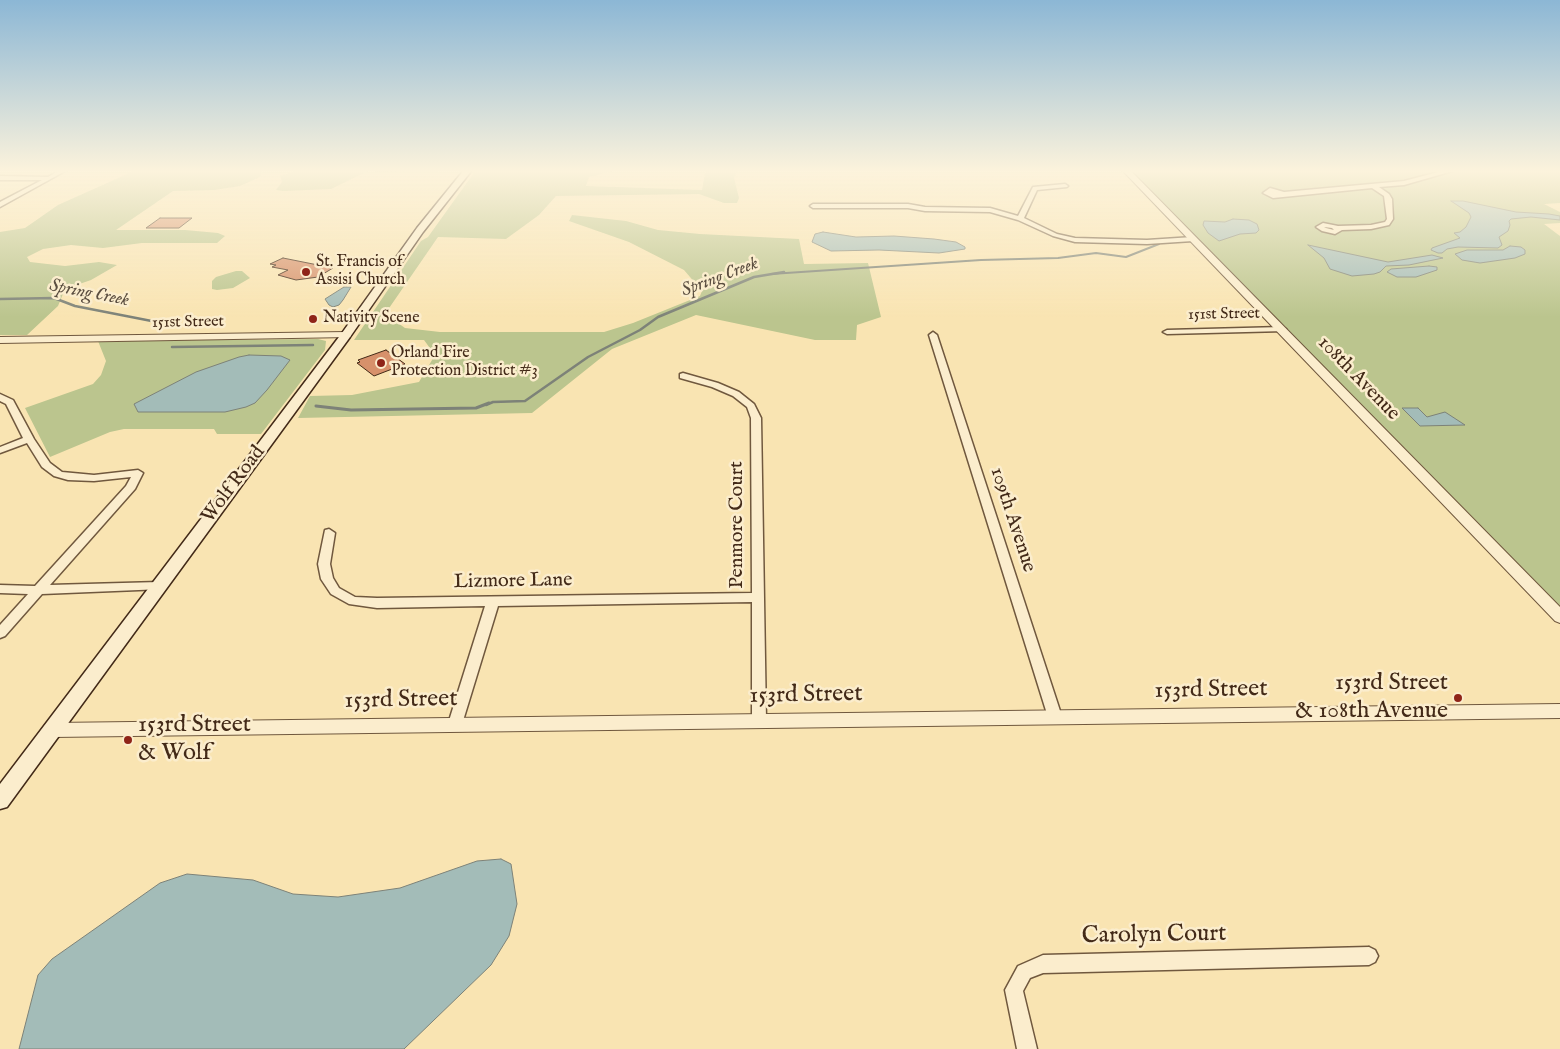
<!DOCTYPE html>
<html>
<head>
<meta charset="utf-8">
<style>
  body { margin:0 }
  canvas { display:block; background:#f9e4b2 }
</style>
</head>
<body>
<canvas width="1560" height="1049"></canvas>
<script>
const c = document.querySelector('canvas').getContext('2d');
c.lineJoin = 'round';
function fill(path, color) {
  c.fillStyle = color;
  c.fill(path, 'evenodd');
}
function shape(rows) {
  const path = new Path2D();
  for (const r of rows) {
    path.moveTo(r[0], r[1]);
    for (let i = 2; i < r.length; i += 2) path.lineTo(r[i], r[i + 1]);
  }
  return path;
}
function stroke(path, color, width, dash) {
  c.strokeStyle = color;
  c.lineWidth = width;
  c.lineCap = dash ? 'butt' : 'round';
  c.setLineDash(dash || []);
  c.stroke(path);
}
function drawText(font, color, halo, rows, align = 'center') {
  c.font = font + ' "IM FELL English",serif';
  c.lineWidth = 5;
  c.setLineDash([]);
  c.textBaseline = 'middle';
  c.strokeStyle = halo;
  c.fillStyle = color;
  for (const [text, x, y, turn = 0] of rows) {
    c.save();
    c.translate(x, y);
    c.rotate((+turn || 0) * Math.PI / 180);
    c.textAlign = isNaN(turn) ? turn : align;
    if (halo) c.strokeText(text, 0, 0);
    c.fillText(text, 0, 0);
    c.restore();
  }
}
const green = shape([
  [136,170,262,170,260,177,240,186,214,190,173,191,116,230,185,230,218,233,225,236,217,243,142,243,103,248,71,245,43,249,27,257,30,262,65,266,99,262,117,265,91,280,65,289,58,306,27,335,0,335,0,232,25,228,58,205],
  [299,170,438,170,437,172,368,171,331,189,283,191,276,190,282,182,280,176],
  [476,170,616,170,589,177,586,186,702,190,705,173,709,170,737,170,734,178,739,198,737,203,724,203,699,194,556,196,539,215,506,239,438,237,385,314,405,328,440,332,604,332,633,323,700,296,702,291,684,270,629,242,569,221,572,215,626,221,658,230,700,234,799,239,804,264,868,263,881,317,857,325,856,340,815,340,696,315,612,349,532,413,298,418,310,396,352,395,419,382,435,355,424,340,354,340,421,241,428,237],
  [1130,170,1560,170,1560,203,1544,204,1560,212,1560,223,1544,224,1560,236,1560,611],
  [236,271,242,271,250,278,233,288,217,290,212,289,212,281,216,277],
  [318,339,326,341,325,350,261,434,217,434,214,429,124,429,110,432,50,457,25,408,93,384,101,375,106,361,98,341]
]);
const water = shape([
  [1451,201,1463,201,1516,212,1549,214,1560,216,1560,220,1531,217,1511,219,1509,221,1510,225,1508,231,1499,237,1502,245,1498,248,1458,247,1447,249,1442,253,1438,253,1431,250,1432,248,1460,238,1454,233,1460,232,1466,227,1471,217,1469,213,1451,201],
  [1233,219,1249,220,1257,224,1259,230,1256,233,1240,234,1219,241,1208,233,1203,225,1204,221,1225,222,1233,219],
  [823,232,856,237,894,236,934,239,956,242,965,247,965,249,939,253,879,250,831,251,812,242,815,234,823,232],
  [1308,245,1388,262,1432,255,1443,258,1409,265,1386,266,1380,272,1374,274,1352,276,1330,269,1324,258,1308,245],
  [1510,246,1521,247,1525,250,1525,254,1515,258,1480,263,1462,260,1455,254,1467,250,1503,250,1510,246],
  [1429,266,1437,267,1437,270,1416,277,1397,277,1387,272,1391,269,1429,266],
  [344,287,351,287,343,300,339,305,333,307,329,305,325,299,344,287],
  [249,355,281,356,290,360,267,390,255,403,246,407,225,412,138,412,134,404,196,372,239,357,249,355],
  [1418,408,1427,417,1445,412,1465,425,1420,426,1402,408,1418,408],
  [501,859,511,864,517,904,509,936,491,965,404,1049,19,1049,38,975,52,959,160,883,187,874,253,880,293,894,338,897,400,888,477,861,501,859]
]);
const streamFar2 = shape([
  [771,274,981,260,1058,258,1096,253,1126,257,1159,244]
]);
const streamFar1 = shape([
  [0,299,54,298,75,306,172,325],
  [172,347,313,345],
  [486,405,493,402,525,401,588,357,640,330,658,317,754,277,784,272]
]);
const stream = shape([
  [316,406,351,410,476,408,489,403]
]);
const building = shape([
  [160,218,192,218,179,228,146,228,160,218],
  [283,258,333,268,318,277,296,280,278,275,288,270,272,267,276,265,270,264,283,258],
  [386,350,405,364,374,376,357,363,360,362,358,360,386,350]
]);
const minor = shape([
  [60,170,67,170,0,207,0,202,42,180,0,180,0,176,48,177,60,170],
  [1446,170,1456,170,1404,185,1379,187,1389,194,1392,199,1393,219,1389,225,1371,229,1342,230,1335,234,1322,231,1316,227,1323,223,1338,226,1371,225,1385,222,1387,219,1384,196,1372,188,1273,198,1263,193,1270,188,1284,192,1404,181,1446,170],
  [1324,227,1332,228,1334,230,1326,228,1324,227],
  [1065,184,1068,186,1067,187,1037,190,1024,218,1057,234,1075,238,1147,240,1193,237,1196,239,1193,241,1147,244,1075,242,1053,236,1018,220,990,212,925,211,908,208,813,208,810,206,813,204,908,204,925,207,990,208,1018,216,1033,187,1065,184],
  [1282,327,1286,329,1285,331,1167,334,1163,332,1167,330,1282,327],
  [933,332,937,335,1062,717,1060,721,1055,723,1050,721,1048,717,929,335,933,332],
  [683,373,718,383,739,392,754,404,761,418,766,720,764,724,759,726,754,724,752,720,752,602,498,606,462,724,460,728,455,730,450,728,448,724,485,606,377,608,349,604,331,594,321,579,318,564,325,530,329,529,335,533,330,564,333,578,339,588,355,597,377,598,752,593,751,418,747,407,733,396,712,387,680,378,680,374,683,373],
  [0,394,13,400,34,439,50,463,62,472,94,475,138,470,143,473,135,489,50,585,159,582,163,583,165,586,163,589,42,594,5,636,0,638,0,625,28,594,0,593,0,585,35,586,126,486,131,477,94,481,68,480,54,476,42,467,27,443,0,453,0,447,23,438,6,404,0,401,0,394],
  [1369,947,1375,950,1378,956,1375,962,1369,965,1043,973,1030,978,1023,991,1037,1049,1017,1049,1005,990,1018,966,1043,955,1369,947]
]);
const tertiary = shape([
  [1122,170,1130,170,1560,607,1560,623,1555,621,1122,170],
  [346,332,351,335,350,337,0,343,0,337,346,332],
  [1560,704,1560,718,53,737,47,735,44,730,47,725,53,723,1560,704]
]);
const secondary = shape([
  [464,170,472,170,423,232,350,337,7,807,0,809,0,784,342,333,417,228,464,170]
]);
const markers = [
  [306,272,5,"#8f2418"],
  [313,319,5,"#8f2418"],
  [381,363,5,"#8f2418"],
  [1458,698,5,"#8f2418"],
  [128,740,5,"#8f2418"]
];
const farPoinames = [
  ["St. Francis of",316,263],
  ["Assisi Church",316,281],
  ["Nativity Scene",323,319],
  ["Orland Fire",391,354],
  ["Protection District #3",391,372]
];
const farStreetnames = [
  ["151st Street",1224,315,-1],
  ["151st Street",188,323,-1]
];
const farWaternames = [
  ["Spring Creek",720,278,-21],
  ["Spring Creek",89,294,11]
];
const streetNames = [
  ["108th Avenue",1358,379,46],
  ["Wolf Road",234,485,-53],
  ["109th Avenue",1012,520,72],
  ["Penmore Court",738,525,-90],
  ["Lizmore Lane",513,582,-1]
];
const nearPoinames = [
  ["153rd Street",1448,684],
  ["& 108th Avenue",1448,712],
  ["153rd Street",138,726,"left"],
  ["& Wolf",138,754,"left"]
];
const nearStreetnames = [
  ["153rd Street",1211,691,-1],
  ["153rd Street",806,696,-1],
  ["153rd Street",401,701,-1],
  ["Carolyn Court",1154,936,-1]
];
fill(green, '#bbc58e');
fill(water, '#a3bcb8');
stroke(water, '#7d8278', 1);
stroke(streamFar2, '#7d8278', 2);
stroke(streamFar1, '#7d8278', 2.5);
stroke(stream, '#7d8278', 3);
fill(building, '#d7916b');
stroke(building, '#432a18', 1);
stroke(minor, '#70583e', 3);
stroke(tertiary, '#70583e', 2);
stroke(secondary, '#432a18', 3);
fill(minor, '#fbedcd');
fill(tertiary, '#fbedcd');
fill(secondary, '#fbedcd');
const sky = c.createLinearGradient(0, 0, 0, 317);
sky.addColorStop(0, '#8cb7d5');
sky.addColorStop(0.54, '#fcf3dc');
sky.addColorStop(1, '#fcf3dc00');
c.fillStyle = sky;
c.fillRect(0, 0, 1560, 317);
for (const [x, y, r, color] of markers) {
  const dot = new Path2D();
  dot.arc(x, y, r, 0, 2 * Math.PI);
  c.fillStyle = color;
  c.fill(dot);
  stroke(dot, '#fbedcd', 2);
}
drawText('16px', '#432a18', '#fbedcd', farPoinames, 'left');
drawText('16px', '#432a18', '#fbedcd', farStreetnames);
drawText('italic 18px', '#5b4e40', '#fbedcd', farWaternames);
drawText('20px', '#432a18', '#fbedcd', streetNames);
drawText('24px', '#432a18', '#fbedcd', nearPoinames, 'right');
drawText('24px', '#432a18', '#fbedcd', nearStreetnames);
</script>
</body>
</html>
